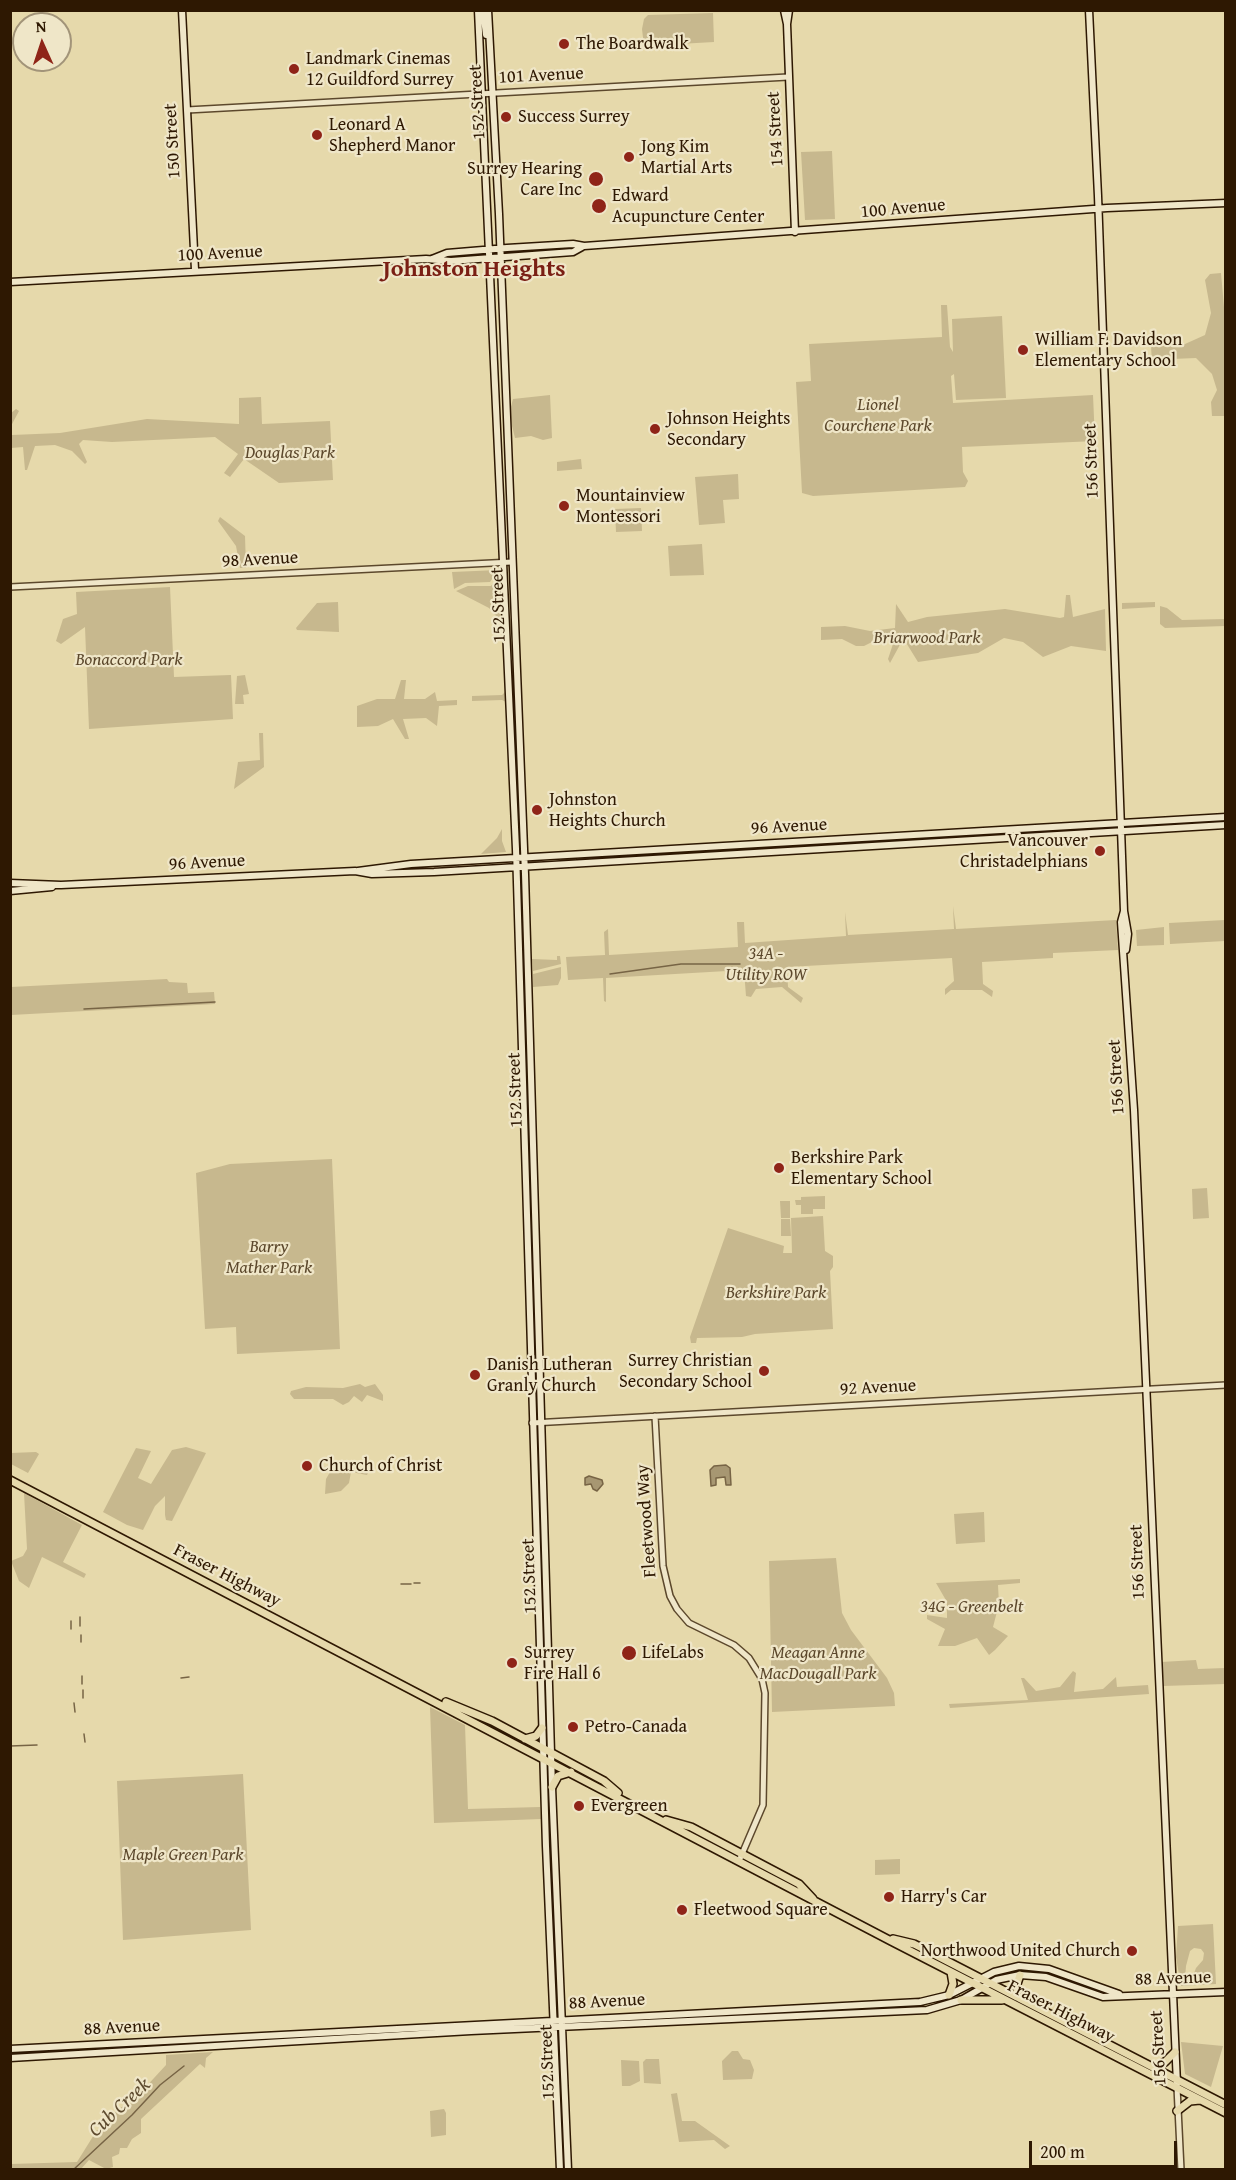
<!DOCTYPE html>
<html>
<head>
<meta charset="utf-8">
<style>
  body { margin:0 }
  #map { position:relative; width:1236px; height:2180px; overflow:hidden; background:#e6d9ab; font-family:"Gentium Book Plus",serif }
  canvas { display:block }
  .frame { position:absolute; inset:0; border:12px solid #2e1802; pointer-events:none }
  .north { position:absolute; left:12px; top:12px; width:60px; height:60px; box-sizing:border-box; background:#efe6c8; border:2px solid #a29479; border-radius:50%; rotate:357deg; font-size:16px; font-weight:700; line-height:24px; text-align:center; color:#2e1802 }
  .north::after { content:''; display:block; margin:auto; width:21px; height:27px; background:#8f2418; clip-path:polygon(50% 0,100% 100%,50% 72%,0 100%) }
  .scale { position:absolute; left:1029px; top:2141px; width:148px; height:27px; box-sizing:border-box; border:3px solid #2e1802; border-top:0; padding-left:8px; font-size:18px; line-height:21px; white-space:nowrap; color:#2e1802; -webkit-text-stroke:4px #efe6c8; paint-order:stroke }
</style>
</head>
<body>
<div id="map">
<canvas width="1236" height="2180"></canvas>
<div class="frame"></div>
<div class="north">N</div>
<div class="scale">200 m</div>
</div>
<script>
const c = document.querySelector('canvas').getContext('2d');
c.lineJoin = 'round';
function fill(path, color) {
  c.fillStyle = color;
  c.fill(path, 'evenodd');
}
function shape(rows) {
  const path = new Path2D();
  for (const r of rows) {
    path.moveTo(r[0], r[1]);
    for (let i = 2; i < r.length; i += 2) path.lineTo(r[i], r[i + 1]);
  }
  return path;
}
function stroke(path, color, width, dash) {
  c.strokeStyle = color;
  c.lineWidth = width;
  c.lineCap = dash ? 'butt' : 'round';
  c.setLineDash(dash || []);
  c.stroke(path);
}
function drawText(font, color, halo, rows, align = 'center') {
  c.font = font + ' "Gentium Book Plus",serif';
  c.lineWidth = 4.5;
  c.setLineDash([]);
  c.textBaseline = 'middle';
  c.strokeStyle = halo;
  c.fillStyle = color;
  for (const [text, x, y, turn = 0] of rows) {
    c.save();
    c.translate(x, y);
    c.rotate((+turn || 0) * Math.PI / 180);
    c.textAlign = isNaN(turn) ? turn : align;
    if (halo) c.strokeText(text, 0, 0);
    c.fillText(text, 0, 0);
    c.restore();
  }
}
const green = shape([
  [713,13,714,42,644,46,642,29,644,19,648,15],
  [832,151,835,219,805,220,801,152],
  [1221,273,1226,330,1225,416,1212,416,1211,402,1217,390,1212,374,1196,358,1172,359,1152,363,1150,329,1161,341,1172,344,1185,344,1205,335,1211,313,1205,280,1210,274],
  [941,305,947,305,950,347,953,352,952,319,1002,316,1006,398,956,400,954,374,951,376,953,403,1093,395,1095,441,962,447,963,472,968,481,965,487,813,496,802,493,796,382,811,381,809,344,942,337],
  [550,395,552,438,543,440,531,436,515,438,509,414,513,399],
  [261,397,262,424,330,421,333,480,279,483,244,459,230,477,224,473,238,454,215,437,112,442,83,440,79,444,87,462,85,464,72,451,55,445,35,446,27,470,25,470,23,447,11,448,11,413,16,409,19,411,11,426,12,435,60,433,147,419,239,424,239,398],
  [581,459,582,469,557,471,557,462],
  [738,474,739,499,723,500,725,523,699,525,695,477],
  [641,508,642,531,616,532,615,509],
  [220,517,245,536,246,568,240,568,236,546,218,521],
  [702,544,704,575,670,576,668,546],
  [498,570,490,582,465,583,454,589,452,572],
  [499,576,501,622,489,608,456,591,468,586,491,586],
  [170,587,174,677,231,675,233,719,89,729,85,627,61,644,56,641,63,619,77,614,76,592],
  [1066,595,1070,595,1073,617,1105,609,1106,651,1071,646,1043,657,1023,642,1004,638,978,653,918,662,905,641,902,641,890,663,888,659,895,638,878,639,864,646,856,646,842,639,821,640,821,627,845,626,870,631,895,628,896,604,908,622,927,617,1005,609,1060,618,1064,617],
  [338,602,339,632,297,630,296,628,317,603],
  [1155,602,1155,607,1122,609,1122,603],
  [1160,606,1167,608,1182,620,1225,619,1225,626,1165,628,1160,624],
  [245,675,249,694,243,695,244,704,235,704,237,676],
  [401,680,406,680,404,699,425,699,435,692,437,701,457,700,457,705,439,706,437,726,426,718,403,719,409,739,405,739,393,719,378,726,357,727,357,706,377,699,395,699],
  [505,692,506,702,502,700,472,701,472,696,502,695],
  [259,733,263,733,264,767,234,789,238,762,260,760],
  [502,829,502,841,506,852,481,854,497,838],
  [953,906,956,929,1116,920,1118,950,1053,953,1053,958,982,962,983,984,993,991,992,997,982,990,951,990,945,995,945,989,954,981,952,958,787,967,788,987,803,998,801,1003,782,987,756,989,751,997,746,996,744,970,606,978,606,1002,604,1001,603,978,568,980,566,957,605,955,604,932,608,929,609,955,738,947,737,922,744,922,745,943,846,936,845,912,848,935,954,929],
  [1225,920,1225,941,1170,944,1169,923],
  [1164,927,1164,945,1137,946,1136,930],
  [557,956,560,956,561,964,533,971,532,959,557,960],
  [561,967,561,978,558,985,533,987,533,974],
  [167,979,169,982,187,983,188,993,214,992,215,1004,11,1015,11,987],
  [332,1159,340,1349,237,1354,236,1327,205,1329,196,1173,230,1164],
  [1207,1188,1209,1218,1193,1219,1192,1189],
  [825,1196,825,1209,813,1209,813,1214,801,1214,801,1205,796,1205,795,1200,801,1200,801,1197],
  [780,1201,790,1201,790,1218,781,1218],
  [823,1216,825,1251,833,1256,833,1267,830,1271,833,1329,755,1334,742,1337,697,1338,696,1343,691,1343,690,1337,728,1228,784,1246,783,1253,792,1253,791,1218],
  [781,1219,790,1219,791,1236,781,1236],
  [360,1384,365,1387,375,1384,383,1395,383,1401,367,1395,362,1402,354,1396,349,1402,343,1405,333,1399,294,1399,290,1394,291,1391,306,1387,343,1388],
  [186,1447,206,1453,172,1521,166,1520,165,1515,165,1496,155,1506,143,1530,127,1525,103,1512,136,1448,151,1451,138,1478,151,1484,172,1450],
  [36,1452,39,1454,28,1473,11,1464,11,1453],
  [355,1460,359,1469,369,1471,367,1475,351,1472,349,1483,341,1491,325,1494,326,1479,334,1465],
  [24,1493,82,1525,63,1562,86,1574,84,1578,42,1557,29,1588,19,1581,11,1561,23,1556,27,1549],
  [984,1512,985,1542,956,1544,954,1514],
  [836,1558,842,1613,851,1630,887,1678,894,1693,895,1706,772,1712,769,1561],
  [1020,1579,1020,1583,998,1585,999,1604,993,1627,1008,1636,995,1650,989,1655,977,1638,955,1646,938,1646,945,1629,927,1619,927,1615,947,1618,947,1602,936,1583],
  [1196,1660,1198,1669,1225,1668,1225,1684,1163,1686,1161,1662],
  [1073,1671,1076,1673,1074,1692,1103,1689,1116,1677,1117,1687,1148,1685,1149,1694,950,1708,949,1704,1028,1700,1021,1678,1024,1678,1036,1691,1060,1687],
  [430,1707,465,1725,468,1809,540,1807,541,1819,434,1823],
  [243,1774,251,1930,123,1940,117,1781],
  [900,1859,900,1874,875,1875,875,1860],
  [1213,1924,1216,1984,1181,1986,1176,1957,1178,1926],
  [1194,1948,1201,1949,1204,1953,1203,1960,1196,1968,1191,1981,1188,1981,1185,1978,1186,1966,1190,1951],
  [1181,2042,1223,2046,1211,2087,1185,2074],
  [732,2051,738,2051,743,2059,750,2060,754,2070,752,2079,723,2080,722,2061],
  [213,2052,206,2058,205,2068,200,2064,141,2119,141,2133,132,2139,127,2148,120,2148,119,2154,112,2157,113,2167,106,2169,89,2160,81,2169,11,2169,11,2164,77,2162,97,2130,108,2129,108,2118,142,2091,166,2065,166,2055],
  [646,2059,659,2059,661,2084,644,2083,643,2062],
  [621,2060,639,2061,640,2081,630,2086,622,2086],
  [677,2093,682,2121,695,2121,730,2146,725,2149,714,2140,679,2142,671,2094],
  [444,2109,446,2113,446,2135,431,2137,430,2111]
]);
const water = shape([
  [726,1465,730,1468,731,1485,726,1485,725,1477,716,1478,716,1485,711,1486,710,1470,714,1466,726,1465],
  [589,1476,602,1480,603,1484,597,1491,593,1489,591,1484,585,1485,585,1478,589,1476]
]);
const stream = shape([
  [610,974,681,964,740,964],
  [84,1009,215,1002],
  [414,1583,420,1583],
  [401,1584,411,1584],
  [80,1617,80,1626],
  [71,1621,71,1629],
  [81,1635,81,1642],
  [82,1676,82,1684],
  [181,1678,189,1677],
  [83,1690,83,1698],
  [74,1703,75,1712],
  [84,1734,85,1742],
  [10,1746,37,1745],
  [73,2170,132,2115,160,2085,184,2066]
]);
const tertiary = shape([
  [187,110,788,77],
  [10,587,512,562],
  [655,1416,663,1566,670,1596,677,1609,689,1623,734,1645,749,1658,762,1679,765,1693,763,1805,739,1861],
  [532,1423,1226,1385],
  [1177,2087,1181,2170]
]);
const secondary = shape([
  [182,10,195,270],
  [478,10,516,849,546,1846,560,2170],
  [483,10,486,35],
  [488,10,499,214,525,874,552,1787,568,2170],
  [784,10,787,24,795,232],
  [1089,10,1098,196,1124,911,1128,934,1126,950],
  [787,24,789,10],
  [432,259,447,253,507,248,573,244,584,246,1107,208,1226,203],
  [10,282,426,259,451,261,573,252,582,247],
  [358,871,411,864,1226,817],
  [10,883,61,885,355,871,372,874,434,872,1226,825],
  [10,891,52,887],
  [1124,911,1121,922,1134,1110,1177,2084],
  [10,2049,920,2002,949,1995,994,1972,1019,1966,1049,1969,1119,1994],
  [10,2058,471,2031,927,2010,961,2000,996,1980,1020,1975,1046,1977,1103,1997,1226,1992]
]);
const primary = shape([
  [10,1480,891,1941,1226,2113],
  [446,1702,492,1721,604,1781,618,1793],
  [525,1739,536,1736,542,1728],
  [552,1787,558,1776,571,1772],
  [666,1820,691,1827,799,1884,813,1899],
  [893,1939,914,1944,1226,2105],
  [949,1995,953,1984,951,1972],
  [1017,1997,1017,1984,1020,1975],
  [961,2000,1002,2000],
  [1154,2068,1165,2062,1175,2052],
  [1177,2111,1190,2101,1200,2100]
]);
const markers = [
  [564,44,6,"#8f2418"],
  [294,69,6,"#8f2418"],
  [506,117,6,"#8f2418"],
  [317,135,6,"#8f2418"],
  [629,157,6,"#8f2418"],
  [596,179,8,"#8f2418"],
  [599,206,8,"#8f2418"],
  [1023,350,6,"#8f2418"],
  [655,429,6,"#8f2418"],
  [564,506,6,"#8f2418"],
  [537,810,6,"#8f2418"],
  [1100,851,6,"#8f2418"],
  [779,1168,6,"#8f2418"],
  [764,1371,6,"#8f2418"],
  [475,1375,6,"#8f2418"],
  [307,1466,6,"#8f2418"],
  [629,1653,8,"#8f2418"],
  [512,1663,6,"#8f2418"],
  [573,1727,6,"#8f2418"],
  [579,1806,6,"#8f2418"],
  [889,1897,6,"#8f2418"],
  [682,1910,6,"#8f2418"],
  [1132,1951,6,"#8f2418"]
];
const poiNames = [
  ["The Boardwalk",576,44],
  ["Landmark Cinemas",306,59],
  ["12 Guildford Surrey",306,80],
  ["Success Surrey",518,117],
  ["Leonard A",329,125],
  ["Shepherd Manor",329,146],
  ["Jong Kim",641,147],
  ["Martial Arts",641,168],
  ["Surrey Hearing",582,169,"right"],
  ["Care Inc",582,190,"right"],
  ["Edward",612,196],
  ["Acupuncture Center",612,217],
  ["William F. Davidson",1035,340],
  ["Elementary School",1035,361],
  ["Johnson Heights",667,419],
  ["Secondary",667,440],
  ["Mountainview",576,496],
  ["Montessori",576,517],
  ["Johnston",549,800],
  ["Heights Church",549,821],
  ["Vancouver",1088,841,"right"],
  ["Christadelphians",1088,862,"right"],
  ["Berkshire Park",791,1158],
  ["Elementary School",791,1179],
  ["Surrey Christian",752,1361,"right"],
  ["Secondary School",752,1382,"right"],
  ["Danish Lutheran",487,1365],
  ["Granly Church",487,1386],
  ["Church of Christ",319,1466],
  ["Surrey",524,1653],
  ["Fire Hall 6",524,1674],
  ["LifeLabs",642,1653],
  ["Petro-Canada",585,1727],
  ["Evergreen",591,1806],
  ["Harry's Car",901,1897],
  ["Fleetwood Square",694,1910],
  ["Northwood United Church",1120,1951,"right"]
];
const streetNames = [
  ["101 Avenue",541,76,-3],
  ["152 Street",478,102,-93],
  ["154 Street",776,129,-93],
  ["150 Street",173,141,-93],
  ["100 Avenue",903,209,-5],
  ["100 Avenue",220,254,-3],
  ["156 Street",1092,461,-92],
  ["98 Avenue",260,560,-3],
  ["152 Street",499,605,-92],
  ["96 Avenue",789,827,-3],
  ["96 Avenue",207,863,-3],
  ["156 Street",1117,1077,-93],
  ["152 Street",516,1090,-92],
  ["92 Avenue",878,1388,-3],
  ["Fleetwood Way",647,1521,-94],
  ["156 Street",1138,1562,-92],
  ["Fraser Highway",227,1576,27],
  ["152 Street",530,1576,-92],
  ["88 Avenue",1173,1979,-2],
  ["88 Avenue",607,2002,-3],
  ["Fraser Highway",1061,2012,27],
  ["88 Avenue",122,2028,-3],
  ["156 Street",1159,2048,-93],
  ["152 Street",548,2062,-92]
];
const parkNames = [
  ["Lionel",878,405],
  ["Courchene Park",878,426],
  ["Douglas Park",290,453],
  ["Briarwood Park",927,638],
  ["Bonaccord Park",129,660],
  ["34A -",766,954],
  ["Utility ROW",766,975],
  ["Barry",269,1247],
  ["Mather Park",269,1268],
  ["Berkshire Park",776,1293],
  ["34G - Greenbelt",972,1607],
  ["Meagan Anne",818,1653],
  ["MacDougall Park",818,1674],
  ["Maple Green Park",183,1855]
];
const waterNames = [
  ["Cub Creek",120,2108,-43]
];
const districtNames = [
  ["Johnston Heights",474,270]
];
fill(green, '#c7b88e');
fill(water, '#a79772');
stroke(water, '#776445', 1.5);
stroke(stream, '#776445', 1.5);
stroke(tertiary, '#5c482c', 8);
stroke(secondary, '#2e1802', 9);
stroke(primary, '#2e1802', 10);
stroke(tertiary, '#efe6c8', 5);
stroke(secondary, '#efe6c8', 6);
stroke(primary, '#e6d9ab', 7);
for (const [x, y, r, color] of markers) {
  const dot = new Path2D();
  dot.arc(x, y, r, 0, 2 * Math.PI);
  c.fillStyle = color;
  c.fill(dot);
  stroke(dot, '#efe6c8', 2);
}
drawText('18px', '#2e1802', '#efe6c8', poiNames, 'left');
drawText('18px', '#2e1802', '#efe6c8', streetNames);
drawText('italic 18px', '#5c482c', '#efe6c8', parkNames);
drawText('italic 20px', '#5e4b2f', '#efe6c8', waterNames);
drawText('bold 24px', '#7a1f14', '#efe6c8', districtNames);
</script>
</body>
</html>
